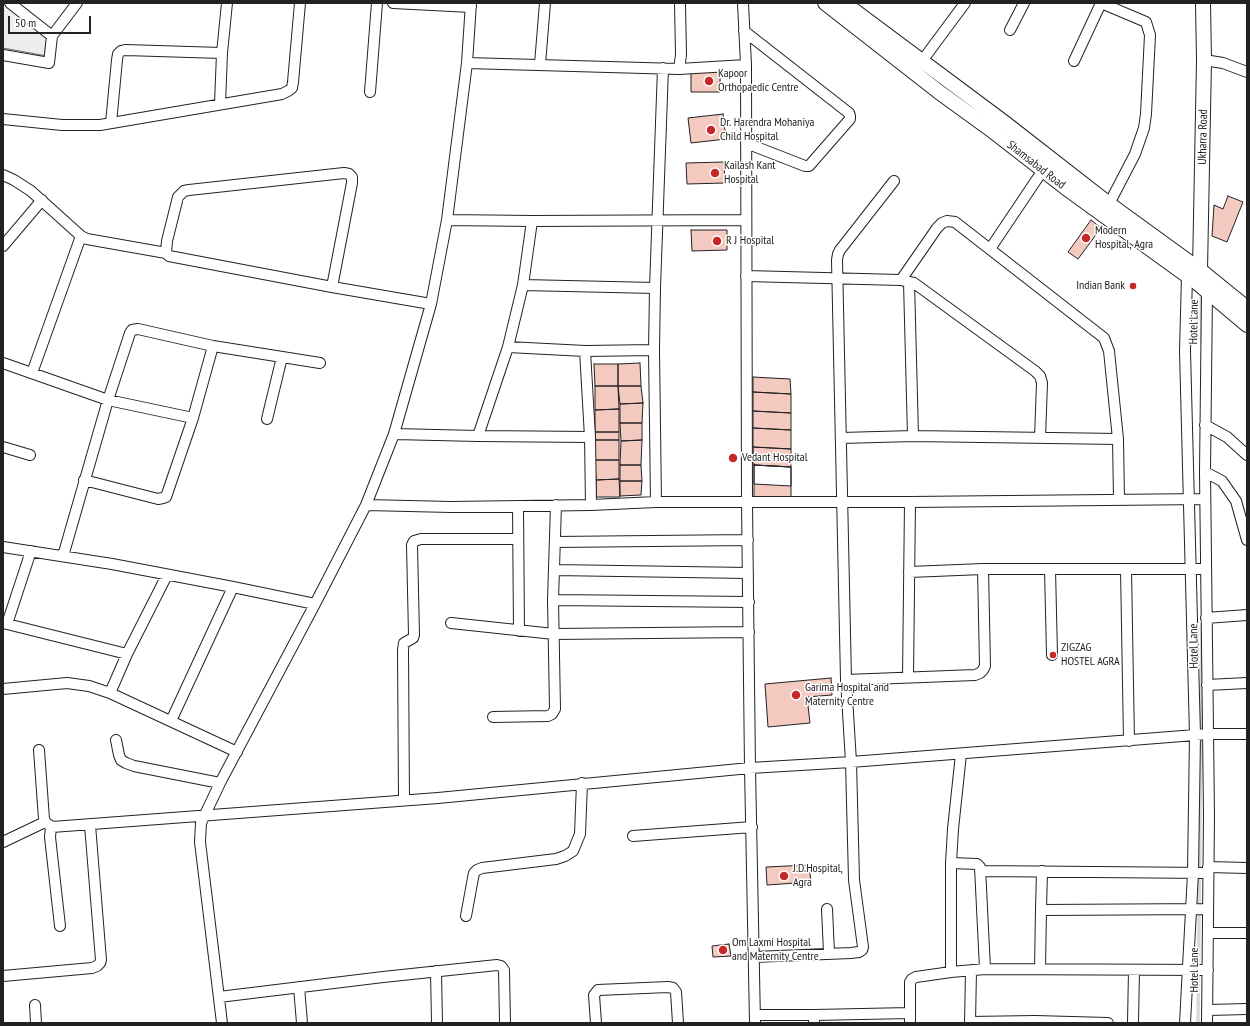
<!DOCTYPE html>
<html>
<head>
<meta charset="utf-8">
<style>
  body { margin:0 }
  #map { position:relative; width:1250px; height:1026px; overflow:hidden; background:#fff; font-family:"PT Sans Narrow",sans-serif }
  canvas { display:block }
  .frame { position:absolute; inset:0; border:4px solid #222; pointer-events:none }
  .scale { position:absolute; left:8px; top:16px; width:83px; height:18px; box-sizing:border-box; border:2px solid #222; border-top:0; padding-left:5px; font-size:12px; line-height:14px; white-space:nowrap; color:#222; -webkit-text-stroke:3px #fff; paint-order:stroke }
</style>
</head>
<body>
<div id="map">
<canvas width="1250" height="1026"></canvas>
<div class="frame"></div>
<div class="scale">50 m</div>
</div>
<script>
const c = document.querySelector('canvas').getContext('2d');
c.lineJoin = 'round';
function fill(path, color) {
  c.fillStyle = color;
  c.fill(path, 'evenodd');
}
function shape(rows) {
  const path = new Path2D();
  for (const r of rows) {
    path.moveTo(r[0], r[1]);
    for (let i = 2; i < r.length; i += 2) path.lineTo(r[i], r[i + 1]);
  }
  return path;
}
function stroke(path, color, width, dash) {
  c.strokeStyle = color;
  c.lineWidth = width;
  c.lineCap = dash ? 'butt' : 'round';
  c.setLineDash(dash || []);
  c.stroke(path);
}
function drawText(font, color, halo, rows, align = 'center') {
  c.font = font + ' "PT Sans Narrow",sans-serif';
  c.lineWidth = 3;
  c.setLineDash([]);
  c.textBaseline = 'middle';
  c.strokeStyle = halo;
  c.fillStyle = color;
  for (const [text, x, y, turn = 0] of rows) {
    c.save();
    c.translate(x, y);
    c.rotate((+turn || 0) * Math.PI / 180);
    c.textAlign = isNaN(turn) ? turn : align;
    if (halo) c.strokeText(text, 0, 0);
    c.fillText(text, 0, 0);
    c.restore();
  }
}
const green = shape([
  [3,3,7,3,50,38,47,56,3,48,3,3]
]);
const stream = shape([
  [1201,298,1202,344],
  [1198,1023,1202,626]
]);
const building = shape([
  [691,71,720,71,720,92,691,92,691,71],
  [723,114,726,139,691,143,688,118,723,114],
  [724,162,725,183,687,184,686,163,724,162],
  [1228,196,1243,202,1227,242,1212,236,1214,205,1223,209,1228,196],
  [1091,220,1101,228,1078,259,1068,252,1091,220],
  [691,230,727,230,727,250,692,251,691,230],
  [640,363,641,386,618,386,618,364,640,363],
  [594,364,618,364,618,386,595,386,594,364],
  [753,377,790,379,791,394,753,392,753,377],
  [595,386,618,386,619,409,595,410,595,386],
  [618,386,641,386,643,403,620,404,618,386],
  [753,392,791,394,791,413,753,411,753,392],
  [643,403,642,423,620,423,620,404,643,403],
  [619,409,619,432,595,432,595,410,619,409],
  [753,411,791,413,791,430,753,428,753,411],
  [620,423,642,423,642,440,621,441,620,423],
  [753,428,791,430,791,449,753,447,753,428],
  [595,432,619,432,619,440,595,440,595,432],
  [595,440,619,440,619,460,595,460,595,440],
  [642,440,641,465,620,465,621,441,642,440],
  [753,447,791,449,791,467,754,465,753,447],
  [595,460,619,460,619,479,596,480,595,460],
  [620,465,641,465,642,481,620,481,620,465],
  [754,465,791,467,791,486,754,484,754,465],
  [754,465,791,467,791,500,754,500,754,465],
  [619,479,620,497,596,497,596,480,619,479],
  [620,481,642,481,641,495,620,496,620,481],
  [831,678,832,695,807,697,810,723,768,727,765,684,831,678],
  [809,865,811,882,767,885,766,867,809,865],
  [729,944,731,956,713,957,712,946,729,944]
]);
const street = shape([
  [10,3,52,36],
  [393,3,471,7],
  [743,3,746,65,747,503,750,768,755,1023],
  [1101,3,1146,22,1150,35,1146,114,1144,128,1135,154,1109,204],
  [1010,30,1024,3],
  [744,31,849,113,850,116,850,119,809,166,805,166,746,143],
  [3,55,49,63,52,36,77,3],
  [1204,60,1223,63,1247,72],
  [922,61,965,3],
  [1074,61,1101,3],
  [467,63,679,69,746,65],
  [540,64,545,3],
  [679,69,681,55,680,3],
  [370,92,377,3],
  [220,104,222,53,227,3],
  [3,119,62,125,100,125,282,94,288,91,292,88,293,82,300,3],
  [111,123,117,60,118,54,121,51,125,50,222,53],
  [3,175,14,180,31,191,81,236,87,239,166,253],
  [447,220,532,221,746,220],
  [532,221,523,285,655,288,663,68],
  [3,246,42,200],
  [990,249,1043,170],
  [746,276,901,280,909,282,913,436],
  [901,280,937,228,942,223,947,221,955,222,1104,338,1109,351,1118,439,1119,500],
  [909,282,914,283,1035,371,1040,376,1042,383,1040,438],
  [332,287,352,183,352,177,349,174,344,173,189,190,184,191,178,197,167,241,166,253,169,256,332,287,431,304],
  [1206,287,1207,292,1205,472,1209,816,1207,1023],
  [655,288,654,350,656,502],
  [508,347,523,285],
  [3,363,108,400,193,418],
  [32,373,81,236],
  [267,419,282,357],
  [1205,425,1227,437,1247,455],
  [394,434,478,436,508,347,585,351,654,350],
  [478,436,590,437,585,351],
  [590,437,591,505],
  [841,438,913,436,1118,439],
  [3,447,30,455],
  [1205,472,1222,481,1236,501,1247,540],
  [84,480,158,499,163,498,166,497,193,418,213,346],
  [366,505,451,507,591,505,656,502,910,502,1205,499],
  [518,506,519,631],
  [555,542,748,540],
  [3,547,112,564,233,587,315,604],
  [63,556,108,400,130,333,132,330,138,329,213,346,320,363],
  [983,569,1206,569],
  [1050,569,1052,655],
  [1126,569,1129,741],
  [554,570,748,573],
  [553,600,749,602],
  [1206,618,1247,615],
  [3,623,127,654],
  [451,623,554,634,749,632],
  [7,624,31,551],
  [908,677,910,502],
  [846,680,975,675,980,673,983,670,985,666,983,569,909,572],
  [1207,685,1247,683],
  [3,689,67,683,89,686,110,693,127,654,167,575],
  [110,693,237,752],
  [493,717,548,716,552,714,555,709,553,600,556,505],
  [171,721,233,587],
  [116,740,119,755,121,760,126,763,134,766,220,783],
  [39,750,44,819,46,823,52,827,438,798,750,768,851,762,1208,734,1247,734],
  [404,800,403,650,404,643,413,638,414,635,412,545,414,541,421,539,518,539],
  [51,827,50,837,60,926],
  [633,836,752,827],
  [3,842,45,822],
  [951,863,977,864,980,867,985,969],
  [1208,867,1247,868],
  [980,871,1208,873],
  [827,909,829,953],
  [1041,910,1042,871],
  [466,916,473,878,474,873,477,870,482,868,556,859,565,856,573,851,580,834,582,783],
  [1208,933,1247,933],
  [754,957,851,953,859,952,862,950,863,947,854,880,851,762,846,680,837,260,838,254,840,250,894,181],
  [1040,969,1041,910,1208,909],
  [436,971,437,1023],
  [951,972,951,863,953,829,961,754],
  [3,976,92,968,97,966,100,963,101,960,90,825],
  [299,987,302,1023],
  [219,997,383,977,497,965,501,966,504,970,505,1023],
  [35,1005,36,1023],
  [1208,1010,1247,1009],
  [910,1013,910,982,912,979,916,977,951,972,985,969,1208,970],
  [755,1015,814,1015],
  [1035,1021,1108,1023],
  [970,1022,1035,1021,1035,1023],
  [222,1023,200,842,201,823,220,783,315,604,366,505,394,434,431,304,447,220,467,63,471,3],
  [596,1023,594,995,598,990,668,987,673,988,676,992,678,1023],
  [814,1023,814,1015,910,1013,910,1023],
  [970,1023,971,971],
  [1133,1023,1134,970],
  [1185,1023,1193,873,1195,735,1185,351,1187,276,1189,272]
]);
const secondary = shape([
  [825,3,939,92,990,129,1066,188,1196,282,1247,325],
  [844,3,1005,123,1109,204,1200,270,1247,308],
  [1200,270,1204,60,1203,3]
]);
const markers = [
  [709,81,5,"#c62828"],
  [711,130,5,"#c62828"],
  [715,173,5,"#c62828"],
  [1086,238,5,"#c62828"],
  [717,241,5,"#c62828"],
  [1133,286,4,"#c62828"],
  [733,458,5,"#c62828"],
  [1053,655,4,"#c62828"],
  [796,695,5,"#c62828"],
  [784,876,5,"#c62828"],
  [723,950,5,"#c62828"]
];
const poiNames = [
  ["Kapoor",718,74],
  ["Orthopaedic Centre",718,88],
  ["Dr. Harendra Mohaniya",720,123],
  ["Child Hospital",720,137],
  ["Kailash Kant",724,166],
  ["Hospital",724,180],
  ["Modern",1095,231],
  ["Hospital, Agra",1095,245],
  ["R J Hospital",726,241],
  ["Indian Bank",1125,286,"right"],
  ["Vedant Hospital",742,458],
  ["ZIGZAG",1061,648],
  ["HOSTEL AGRA",1061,662],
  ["Garima Hospital and",805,688],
  ["Maternity Centre",805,702],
  ["J.D.Hospital,",793,869],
  ["Agra",793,883],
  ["Om Laxmi Hospital",732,943],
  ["and Maternity Centre",732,957]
];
const streetNames = [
  ["Ukharra Road",1203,137,-89],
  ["Shamsabad Road",1036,165,38],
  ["Hotel Lane",1194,322,-89],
  ["Hotel Lane",1194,646,-91],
  ["Hotel Lane",1195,970,-90]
];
fill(green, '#eee');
stroke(green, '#6f6f6f', 1);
stroke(stream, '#d9d9d9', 3.5);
fill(building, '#f3c9c0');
stroke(building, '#222', 1);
stroke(street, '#222', 12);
stroke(secondary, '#222', 16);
stroke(street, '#fff', 10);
stroke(secondary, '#fff', 14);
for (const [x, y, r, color] of markers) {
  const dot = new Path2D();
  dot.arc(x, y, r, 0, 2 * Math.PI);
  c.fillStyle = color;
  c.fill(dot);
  stroke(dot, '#fff', 1.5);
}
drawText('12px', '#222', '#fff', poiNames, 'left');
drawText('12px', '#222', '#fff', streetNames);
</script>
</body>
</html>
